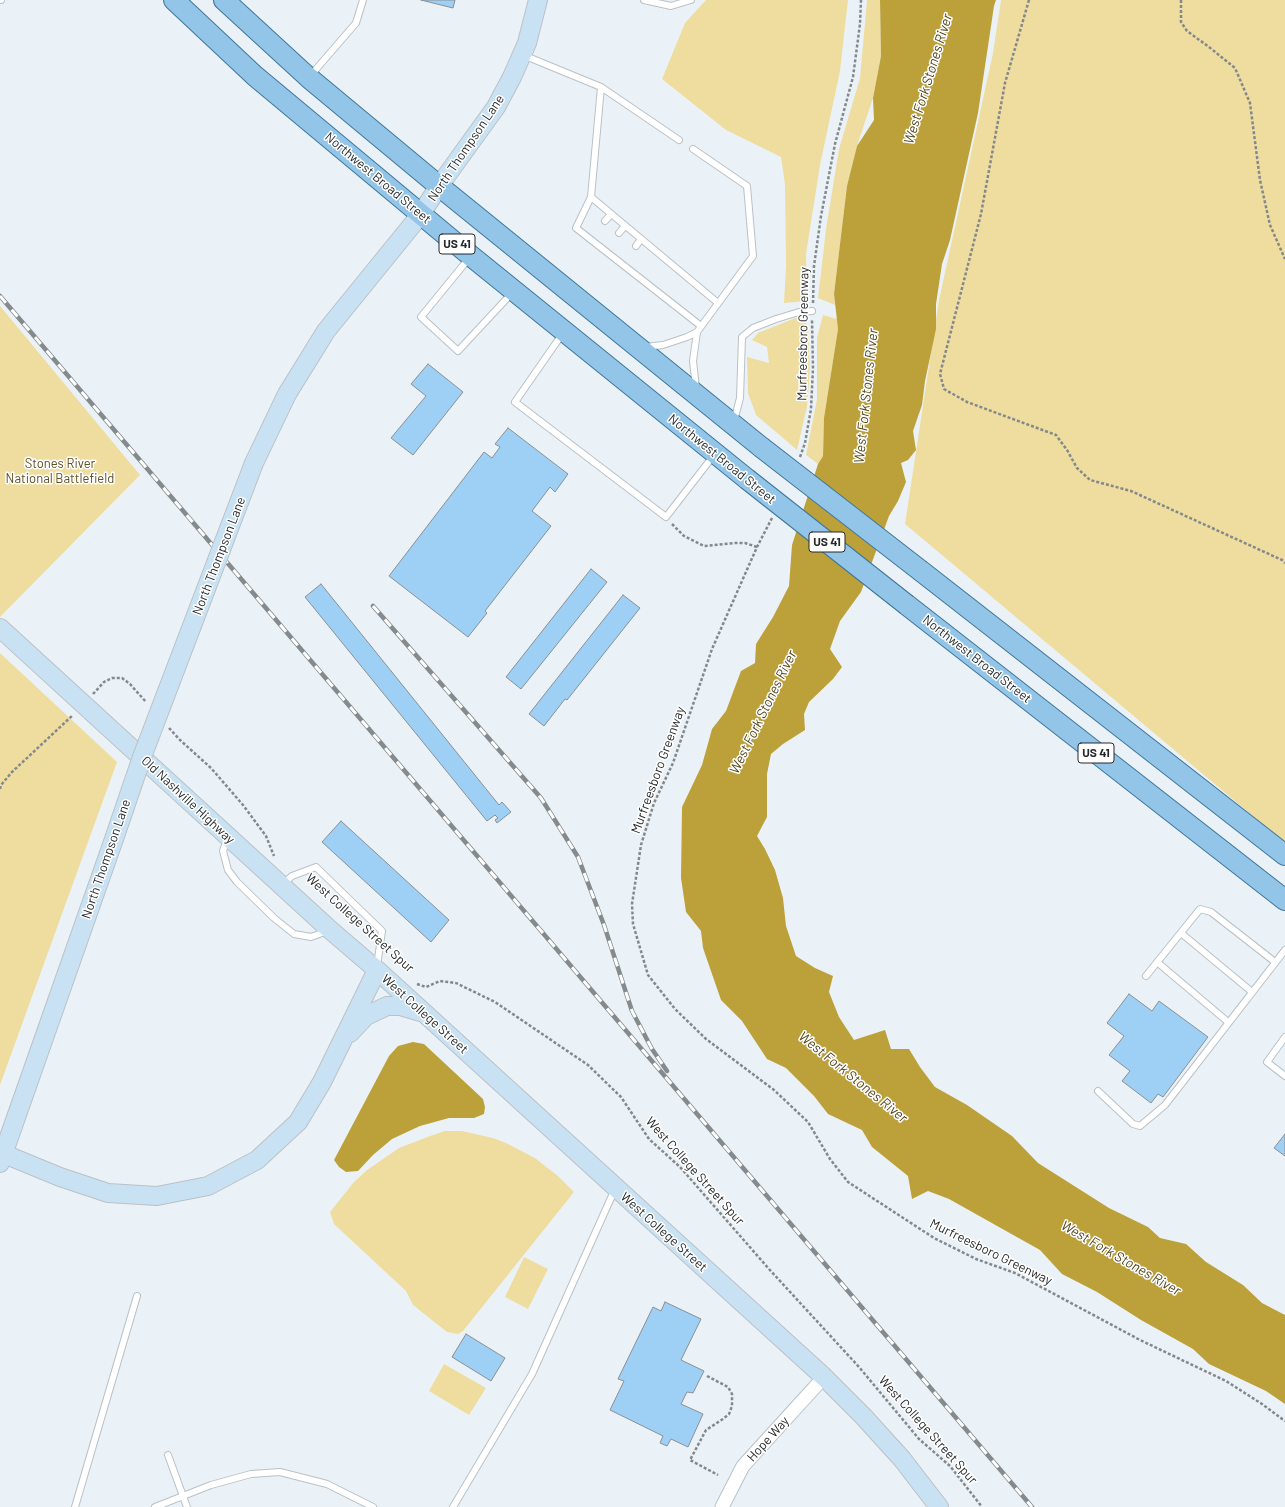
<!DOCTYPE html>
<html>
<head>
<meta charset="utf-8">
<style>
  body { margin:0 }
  canvas { display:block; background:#ebf2f7 }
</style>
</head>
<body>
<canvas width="1285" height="1507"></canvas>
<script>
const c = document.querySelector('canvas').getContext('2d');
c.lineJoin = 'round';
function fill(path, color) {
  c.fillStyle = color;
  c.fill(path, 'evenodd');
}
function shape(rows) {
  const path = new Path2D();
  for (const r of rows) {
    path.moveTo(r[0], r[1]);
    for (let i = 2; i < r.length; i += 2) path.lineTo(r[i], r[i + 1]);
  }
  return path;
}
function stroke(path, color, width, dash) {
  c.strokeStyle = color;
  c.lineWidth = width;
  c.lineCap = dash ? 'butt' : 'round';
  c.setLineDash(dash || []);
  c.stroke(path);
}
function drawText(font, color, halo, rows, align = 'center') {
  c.font = font + ' Barlow,sans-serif';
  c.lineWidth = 3;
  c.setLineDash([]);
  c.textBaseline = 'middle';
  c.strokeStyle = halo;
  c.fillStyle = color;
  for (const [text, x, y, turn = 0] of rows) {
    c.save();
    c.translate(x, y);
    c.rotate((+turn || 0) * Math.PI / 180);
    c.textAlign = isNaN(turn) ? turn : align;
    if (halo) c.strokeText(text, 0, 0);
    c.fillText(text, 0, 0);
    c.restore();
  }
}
const green = shape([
  [706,0,848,0,840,71,820,165,806,254,807,301,784,303,786,266,785,185,781,157,726,130,662,79,685,23],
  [867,0,880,0,881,56,873,98,857,146,847,186,834,294,835,305,818,298,826,229,839,149,860,78],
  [1001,0,1285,0,1285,843,905,524,939,300,993,53],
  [0,306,140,475,0,617],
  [823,315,837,319,838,329,824,418,823,456,818,464,806,455,817,399,817,338],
  [798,317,808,325,810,369,807,407,797,450,756,415,748,393,747,357,769,363,767,347,752,340,758,333],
  [0,653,117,762,0,1085],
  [445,1131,462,1131,493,1138,506,1143,535,1158,558,1176,574,1192,463,1331,458,1334,447,1332,413,1305,406,1291,334,1224,330,1212,354,1182,367,1170,399,1148,430,1136],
  [524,1257,548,1269,528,1309,505,1297],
  [444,1364,486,1388,469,1415,429,1391]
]);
const water = shape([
  [880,0,996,0,994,6,978,113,950,240,942,264,936,304,936,329,925,381,922,405,913,431,916,450,908,460,901,463,906,482,898,501,889,516,861,592,840,621,830,649,842,667,833,679,809,702,804,714,805,730,783,744,771,754,767,774,767,817,757,836,765,849,775,870,783,898,786,926,796,956,815,968,833,976,829,992,839,1017,854,1040,885,1030,891,1049,909,1049,920,1067,935,1087,967,1105,1012,1136,1038,1163,1109,1208,1148,1227,1160,1238,1186,1244,1206,1262,1243,1285,1262,1303,1285,1315,1285,1404,1266,1391,1209,1364,1193,1349,1141,1320,1097,1292,1062,1274,1040,1250,949,1199,928,1191,912,1199,908,1176,872,1147,862,1130,828,1114,814,1096,786,1068,767,1059,742,1021,721,1000,703,948,701,931,686,912,681,878,682,807,702,765,712,729,726,711,741,671,755,663,756,644,773,617,789,586,792,545,818,464,823,456,824,418,838,329,834,294,847,186,857,146,874,120,873,98,881,56],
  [413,1042,424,1044,483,1099,485,1107,484,1114,474,1118,449,1118,420,1126,392,1139,373,1155,358,1171,346,1172,339,1167,334,1160,389,1056,398,1046]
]);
const building = shape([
  [421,0,455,0,453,8,421,0],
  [428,364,463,392,413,455,391,438,426,396,411,384,428,364],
  [508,428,568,474,555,492,550,487,532,511,551,526,485,611,487,613,468,637,389,576,484,452,492,458,500,447,495,444,508,428],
  [591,569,607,582,521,689,506,677,591,569],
  [321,584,499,805,502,802,511,812,497,823,495,820,498,818,495,815,487,821,305,597,321,584],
  [623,595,640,608,567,700,565,699,544,726,529,714,623,595],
  [341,821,449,920,431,942,322,842,341,821],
  [1129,994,1152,1011,1159,1001,1208,1037,1163,1097,1158,1094,1151,1103,1122,1081,1130,1071,1109,1055,1124,1036,1107,1023,1129,994],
  [1285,1134,1285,1156,1274,1148,1285,1134],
  [665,1302,701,1319,681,1360,704,1371,693,1393,687,1392,681,1404,703,1414,688,1447,671,1439,667,1446,660,1443,663,1436,610,1410,624,1381,618,1379,653,1307,661,1311,665,1302],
  [466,1334,505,1358,491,1381,452,1357,466,1334]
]);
const path = shape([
  [1029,0,1005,83,981,214,940,374,944,389,967,402,1056,435,1067,450,1077,468,1090,480,1131,491,1282,560,1285,563],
  [1181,0,1181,22,1187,31,1209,47,1235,68,1250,103,1260,180,1270,225,1285,259],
  [813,303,814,266,821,216,835,144,853,77,860,24,861,0],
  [800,457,805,443,811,409,813,368,812,320],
  [772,518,757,547,712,649,673,763,654,803,641,845,632,904,633,924,648,975,675,1009,706,1039,774,1090,808,1122,830,1159,848,1182,934,1238,976,1259,1015,1273,1140,1340,1226,1381,1262,1404,1285,1421],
  [672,524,684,536,704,546,735,543,745,543,757,547],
  [93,694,104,682,112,678,122,678,130,684,146,702],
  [169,728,180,740,211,768,243,805,266,836,274,856],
  [0,789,1,785,12,772,73,715],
  [417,984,426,987,440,981,456,983,495,1002,588,1065,621,1097,649,1139,680,1167,769,1269,859,1367,919,1439,950,1466,982,1507],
  [707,1376,728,1387,732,1394,732,1406,729,1414,723,1419,706,1430,690,1460,718,1475]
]);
const lane = shape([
  [0,0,1,0],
  [644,0,671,6,691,0],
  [523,55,601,87,679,140],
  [311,75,356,23,363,0],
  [601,87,591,197,718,303],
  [693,149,747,186,753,256,697,332,693,361,696,388],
  [591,197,576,228,701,326],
  [605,221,611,214],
  [619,233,625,226],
  [636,246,641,239],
  [470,257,421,317,458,351,512,293],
  [563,333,515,402,666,517,714,455],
  [645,347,663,345,687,337,697,332],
  [734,421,740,398,742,337,753,328,776,319,799,312,812,311],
  [227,839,223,851,228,870,237,882,274,918,294,934,311,937,322,933,327,929],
  [283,884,292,876,316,867,382,931,377,966],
  [1181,933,1252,992],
  [1157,962,1228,1022],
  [1146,976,1200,909,1211,912,1275,962],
  [1285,1037,1267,1062,1285,1076],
  [1098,1091,1133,1124,1140,1126,1165,1105,1285,950],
  [168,1455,187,1507],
  [75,1507,137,1296],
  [155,1507,211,1485,251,1474,280,1472,327,1484,373,1507],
  [453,1507,532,1374,615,1189]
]);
const street = shape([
  [722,1507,743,1466,824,1377]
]);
const secondary = shape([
  [254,463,287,394,326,331,421,214,439,186,496,107,512,77,527,43,538,0],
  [0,628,328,928,377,970,824,1377,863,1416,902,1459,939,1507],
  [350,1033,366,1016,387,1006,400,1006,420,1012],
  [4,1154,60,1177,108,1193,157,1196,208,1186,257,1160,298,1122,322,1082,377,970],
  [0,1163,114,839]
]);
const primary = shape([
  [174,0,255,76,471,256,747,479],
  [224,0,309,78,439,186,761,447],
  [921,571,1285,855],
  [907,605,1285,900]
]);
const rail = shape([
  [0,296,1032,1507],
  [373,606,541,798,578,857,604,925,632,1011,652,1049,667,1071]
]);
const secondaryBridge = shape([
  [114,839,142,757,254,463]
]);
const primaryBridge = shape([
  [761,447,921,571],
  [747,479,907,605]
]);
const shields = [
  [457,244,36],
  [827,542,36],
  [1096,753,36]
];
const shieldNames = [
  ["US 41",457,244],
  ["US 41",827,542],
  ["US 41",1096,753]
];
const streetNames = [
  ["North Thompson Lane",466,148,-56],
  ["Northwest Broad Street",378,178,40],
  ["Murfreesboro Greenway",803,334,-89],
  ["Northwest Broad Street",722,459,39],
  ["North Thompson Lane",219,556,-69],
  ["Northwest Broad Street",977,659,38],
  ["Murfreesboro Greenway",658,770,-70],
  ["Old Nashville Highway",188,800,43],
  ["North Thompson Lane",106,859,-71],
  ["West College Street Spur",360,923,42],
  ["West College Street",425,1014,42],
  ["West College Street Spur",695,1171,48],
  ["West College Street",664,1232,42],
  ["Murfreesboro Greenway",991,1252,26],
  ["West College Street Spur",928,1430,48],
  ["Hope Way",768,1439,-48]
];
const parkNames = [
  ["Stones River",60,464],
  ["National Battlefield",60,479]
];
const waterNames = [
  ["West Fork Stones River",928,79,-73],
  ["West Fork Stones River",866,396,-84],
  ["West Fork Stones River",763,712,-64],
  ["West Fork Stones River",853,1077,39],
  ["West Fork Stones River",1121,1258,30]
];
fill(green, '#efdd9f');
fill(water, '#bca13a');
fill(building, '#9ed0f6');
stroke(building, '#898f94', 1);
stroke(lane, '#bac1c6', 8);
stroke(street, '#bac1c6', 15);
stroke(secondary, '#bac1c6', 20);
stroke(primary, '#3e769b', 22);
stroke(path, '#83888b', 2.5, [3, 2]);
stroke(lane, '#fff', 6);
stroke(street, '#fff', 13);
stroke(secondary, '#c9e2f3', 18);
stroke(primary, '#93c5e8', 20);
stroke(rail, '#858a8d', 4.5);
stroke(rail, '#fff', 3, [9]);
stroke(secondaryBridge, '#bac1c6', 20, []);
stroke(primaryBridge, '#3e769b', 22, []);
stroke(secondaryBridge, '#c9e2f3', 18);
stroke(primaryBridge, '#93c5e8', 20);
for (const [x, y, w] of shields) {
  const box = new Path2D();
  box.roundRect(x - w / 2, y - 10, w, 20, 3);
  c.fillStyle = '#fff';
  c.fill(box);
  stroke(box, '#26292b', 1);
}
drawText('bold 12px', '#26292b', null, shieldNames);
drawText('13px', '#26292b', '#fff', streetNames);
drawText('13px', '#5d5127', '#fff', parkNames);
drawText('italic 14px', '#54481e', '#fff', waterNames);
</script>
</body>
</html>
